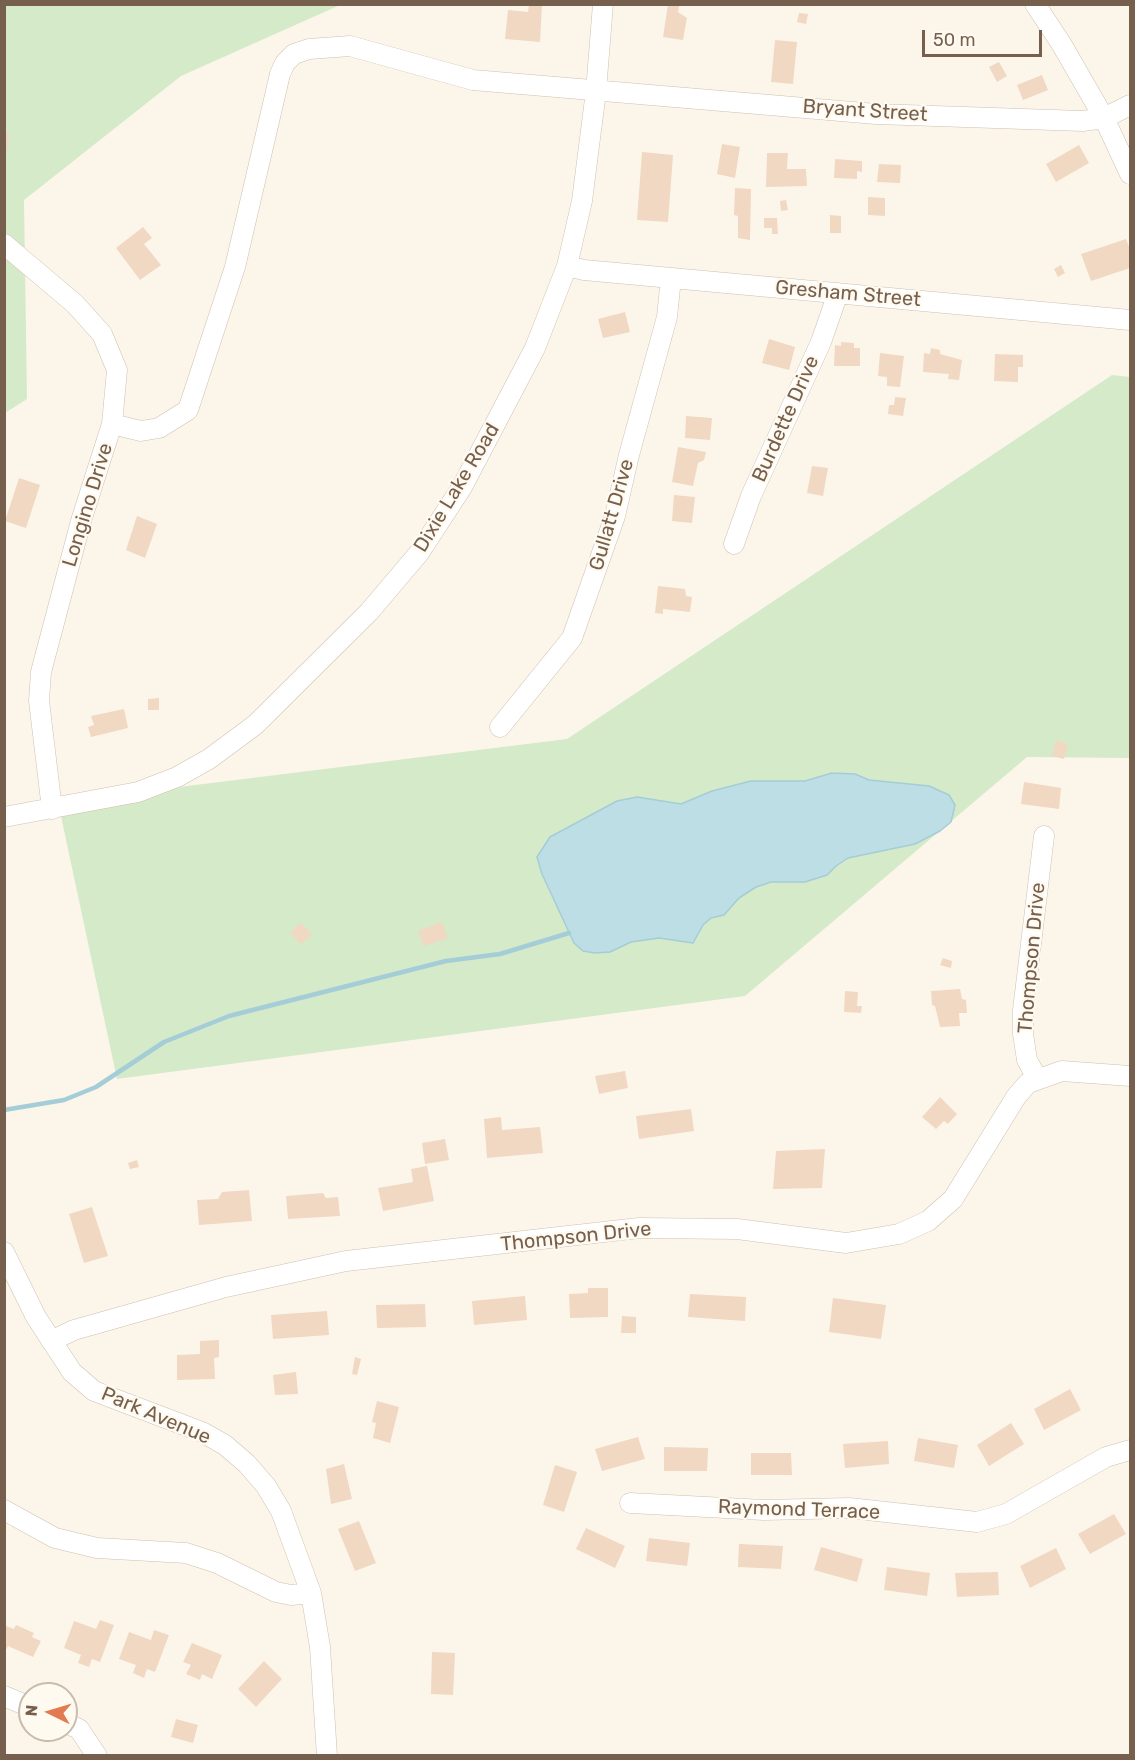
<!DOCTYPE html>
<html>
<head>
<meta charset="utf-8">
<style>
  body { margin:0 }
  #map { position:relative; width:1135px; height:1760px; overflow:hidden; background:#fcf6ea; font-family:Rubik,sans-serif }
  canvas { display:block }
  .frame { position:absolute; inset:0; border:6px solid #775f4d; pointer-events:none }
  .north { position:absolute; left:18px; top:1682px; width:60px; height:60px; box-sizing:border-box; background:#fffaf0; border:2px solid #c9bcaf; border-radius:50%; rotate:275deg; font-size:16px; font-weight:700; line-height:24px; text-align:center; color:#775f4d }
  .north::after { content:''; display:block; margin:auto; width:21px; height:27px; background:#e37b52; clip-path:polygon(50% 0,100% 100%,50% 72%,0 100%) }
  .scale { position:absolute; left:922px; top:30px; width:120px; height:27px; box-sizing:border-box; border:3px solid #775f4d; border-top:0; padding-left:8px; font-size:18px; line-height:21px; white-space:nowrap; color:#775f4d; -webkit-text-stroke:4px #fffaf0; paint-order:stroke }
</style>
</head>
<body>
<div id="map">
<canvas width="1135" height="1760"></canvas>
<div class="frame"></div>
<div class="north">N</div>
<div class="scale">50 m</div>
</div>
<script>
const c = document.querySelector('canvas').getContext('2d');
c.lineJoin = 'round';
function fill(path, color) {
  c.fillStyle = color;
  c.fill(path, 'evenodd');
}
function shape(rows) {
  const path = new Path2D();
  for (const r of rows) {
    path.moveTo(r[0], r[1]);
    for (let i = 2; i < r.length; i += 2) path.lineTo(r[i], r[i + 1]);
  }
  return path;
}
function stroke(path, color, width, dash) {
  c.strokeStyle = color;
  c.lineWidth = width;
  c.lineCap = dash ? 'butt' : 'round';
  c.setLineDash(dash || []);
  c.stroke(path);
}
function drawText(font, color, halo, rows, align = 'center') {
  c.font = font + ' Rubik,sans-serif';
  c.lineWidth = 4.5;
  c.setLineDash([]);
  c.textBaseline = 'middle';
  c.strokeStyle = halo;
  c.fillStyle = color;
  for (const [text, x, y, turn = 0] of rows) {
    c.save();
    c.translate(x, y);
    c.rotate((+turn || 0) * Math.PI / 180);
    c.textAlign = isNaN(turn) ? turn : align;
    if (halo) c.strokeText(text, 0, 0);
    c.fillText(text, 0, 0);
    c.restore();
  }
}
const green = shape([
  [4,5,340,5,181,76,24,200,27,399,5,413],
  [1112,375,1130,377,1130,758,1027,757,745,996,117,1079,58,802,567,739]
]);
const water = shape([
  [832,773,855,774,869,780,929,786,949,795,955,805,951,822,940,831,915,844,848,858,836,866,827,875,805,882,771,882,756,887,739,898,724,915,711,918,703,925,693,943,659,938,631,942,610,952,595,953,583,951,574,943,542,874,537,857,550,837,617,801,637,797,681,804,712,791,751,781,805,781,832,773]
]);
const stream = shape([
  [4,1110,64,1100,96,1087,164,1042,229,1016,446,961,500,954,569,933]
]);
const building = shape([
  [529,4,542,4,540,42,505,39,508,10,528,12],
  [668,4,679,6,678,12,687,18,683,40,663,37],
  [799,13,808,14,806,24,797,22],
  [775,40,797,42,793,84,771,82],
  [999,62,1007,76,997,82,989,67],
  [1042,75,1048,90,1023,100,1017,85],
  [5,133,9,133,6,159,5,159],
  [722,144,740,147,735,178,717,174],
  [1079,145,1089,163,1056,182,1046,164],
  [642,152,673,155,668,222,637,220],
  [767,153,788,153,787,169,806,169,807,186,766,187],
  [835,159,862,161,862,172,857,171,857,179,834,178],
  [879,164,901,165,900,183,877,182],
  [735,188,751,189,750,240,738,238,738,216,734,215],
  [868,197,885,198,885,216,868,215],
  [786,200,788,210,781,211,780,201],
  [830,215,841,216,841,233,830,233],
  [764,218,777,218,778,234,772,234,772,228,764,228],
  [143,227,152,238,144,244,161,265,140,280,116,248],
  [1126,239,1130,249,1130,268,1091,281,1081,254],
  [1061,265,1065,273,1058,277,1054,269],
  [625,312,630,332,603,338,598,319],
  [769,339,795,347,789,370,762,363],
  [841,342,854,343,854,348,860,348,860,366,834,366,835,345,841,346],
  [931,348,940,350,940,354,962,360,959,380,948,379,949,374,923,372,924,353,930,354],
  [880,353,904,356,900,387,887,386,887,377,878,376],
  [995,354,1023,355,1023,367,1018,367,1018,382,994,381],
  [895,397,906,398,903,416,888,414,889,405,894,405],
  [686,416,712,418,710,440,685,438],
  [678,447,706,452,704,460,698,463,693,486,672,482],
  [812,466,828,468,823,496,807,493],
  [19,478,40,485,26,528,5,521],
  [674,495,695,497,692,523,672,521],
  [137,516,157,524,145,558,126,550],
  [658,586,685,589,686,596,692,597,690,612,663,609,663,614,655,613],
  [159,698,159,710,148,710,148,699],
  [124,709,128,728,91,737,88,727,94,725,91,716],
  [1056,740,1068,744,1064,759,1052,756],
  [1024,782,1061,788,1059,809,1021,804],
  [442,922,448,938,424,946,418,931],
  [300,923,312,934,301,944,290,933],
  [943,958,952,961,951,968,940,965],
  [960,989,962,999,966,1000,967,1013,959,1013,960,1026,940,1027,935,1006,932,1005,931,991],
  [845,991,858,992,857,1006,862,1006,861,1013,844,1012],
  [625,1071,628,1088,599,1094,595,1076],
  [940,1097,957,1114,948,1124,944,1121,936,1129,922,1117],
  [691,1109,694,1131,639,1139,636,1116],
  [501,1117,502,1130,540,1127,543,1153,487,1158,484,1119],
  [445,1139,449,1160,425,1164,422,1143],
  [825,1149,822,1188,773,1189,776,1151],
  [137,1160,139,1167,130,1169,128,1163],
  [427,1166,434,1201,383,1211,378,1188,413,1182,411,1169],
  [249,1190,252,1221,199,1225,197,1200,218,1199,222,1192],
  [323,1193,326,1198,338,1197,340,1216,288,1219,286,1196],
  [92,1207,108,1256,84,1263,69,1214],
  [588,1288,608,1288,608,1317,570,1318,569,1294,588,1293],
  [690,1294,746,1297,745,1321,688,1317],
  [525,1296,527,1320,474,1325,472,1301],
  [833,1298,886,1305,881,1339,829,1332],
  [425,1304,426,1327,377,1328,376,1305],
  [327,1311,329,1335,273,1339,271,1315],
  [622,1316,636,1317,636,1333,621,1333],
  [219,1340,219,1357,214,1358,215,1379,177,1380,177,1355,200,1354,200,1341],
  [355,1357,361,1359,357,1375,352,1374],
  [296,1372,298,1394,275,1395,273,1375],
  [1070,1389,1081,1410,1044,1430,1034,1409],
  [377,1401,399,1407,390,1443,373,1438,376,1423,372,1422],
  [1011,1423,1024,1444,989,1466,977,1445],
  [638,1437,645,1459,602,1471,595,1449],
  [918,1438,958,1445,954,1468,914,1461],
  [888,1441,889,1464,845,1468,843,1444],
  [664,1447,708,1448,707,1471,664,1471],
  [751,1453,791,1453,792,1475,751,1475],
  [344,1464,352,1499,331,1504,326,1469],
  [555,1465,577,1472,564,1512,543,1505],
  [1114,1514,1126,1534,1090,1554,1078,1534],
  [359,1521,376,1563,355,1571,338,1529],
  [586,1528,625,1546,615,1568,576,1549],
  [649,1538,690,1543,687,1566,646,1561],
  [739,1544,783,1546,781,1569,738,1567],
  [821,1547,863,1559,857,1582,814,1570],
  [1056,1548,1066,1569,1030,1588,1020,1566],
  [887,1567,930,1573,927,1596,884,1590],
  [998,1572,999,1595,957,1597,955,1573],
  [100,1620,114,1625,100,1662,92,1659,89,1667,78,1663,81,1655,64,1648,74,1621,96,1629],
  [16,1625,34,1633,32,1637,41,1641,33,1657,8,1646,4,1654,4,1628,6,1626,14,1629],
  [154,1630,169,1635,155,1672,147,1669,144,1678,133,1673,136,1665,119,1659,129,1632,151,1640],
  [192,1643,222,1655,212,1679,202,1674,200,1680,186,1674,191,1665,183,1662],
  [432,1652,455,1653,453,1695,431,1694],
  [264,1661,282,1679,256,1707,238,1689],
  [176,1719,198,1725,193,1743,171,1737]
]);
const minor = shape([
  [1035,4,1062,45,1104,118,1130,174],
  [4,244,75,304,102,334,117,370,112,424,81,521,41,672,39,701,52,809],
  [567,266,584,270,1130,320],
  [112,424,141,431,159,428,188,410,235,267,280,74,285,63,294,54,309,49,350,46,473,80,876,114,1083,121,1104,118,1130,105],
  [734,544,751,496,821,342,838,293],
  [500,727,572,638,615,516,629,455,667,317,671,278],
  [4,817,138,792,177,777,209,759,255,725,369,612,419,553,462,487,535,348,567,266,582,201,596,91,603,4],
  [1037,1078,1027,1060,1023,1034,1023,1010,1044,836],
  [4,1252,36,1317,72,1372,94,1391,202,1432,225,1445,247,1464,266,1486,281,1511,311,1593,320,1647,327,1756],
  [51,1341,74,1330,226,1287,346,1261,639,1228,737,1229,846,1243,899,1234,928,1221,953,1199,1016,1097,1028,1083,1062,1071,1130,1076],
  [630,1503,764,1510,849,1508,977,1522,1006,1514,1106,1457,1130,1450],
  [4,1510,55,1538,97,1548,186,1553,217,1563,276,1592,291,1595,311,1593],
  [4,1696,30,1707],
  [66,1723,79,1729,97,1756]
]);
const streetNames = [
  ["Bryant Street",865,111,4],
  ["Gresham Street",848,294,5],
  ["Burdette Drive",786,419,-66],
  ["Dixie Lake Road",457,488,-59],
  ["Longino Drive",88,505,-73],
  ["Gullatt Drive",612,515,-74],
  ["Thompson Drive",1032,958,-85],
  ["Thompson Drive",576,1237,-6],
  ["Park Avenue",156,1416,23],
  ["Raymond Terrace",799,1510,2]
];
fill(green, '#d4eac8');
fill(water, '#bedee6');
stroke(water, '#a4cdd8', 1.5);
stroke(stream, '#a4cdd8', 4.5);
fill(building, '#f1d8c2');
stroke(minor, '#cfbfaf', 21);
stroke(minor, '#fff', 20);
drawText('20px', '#775f4d', '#fffaf0', streetNames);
</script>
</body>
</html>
